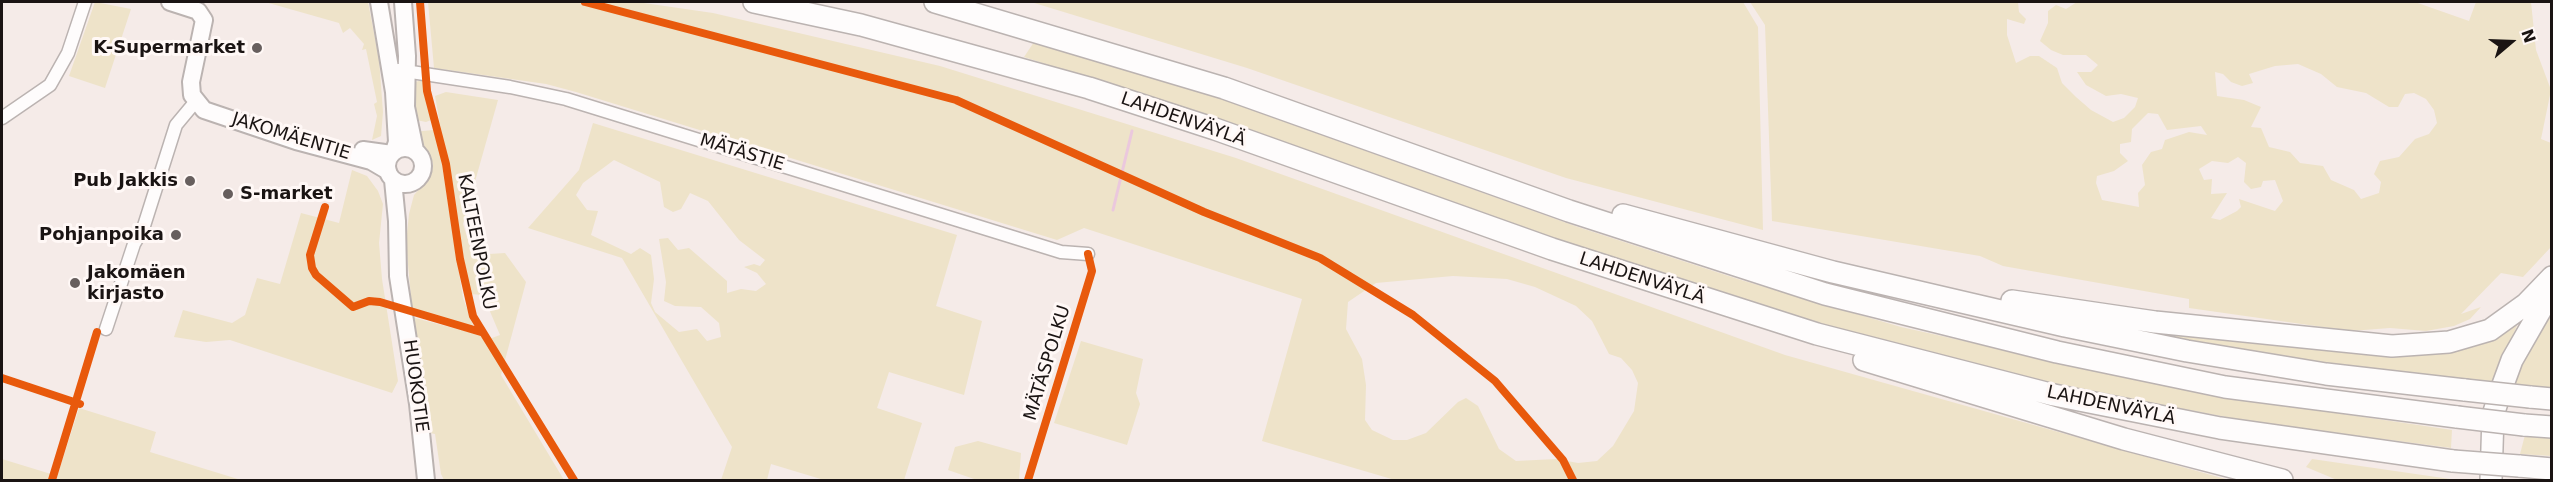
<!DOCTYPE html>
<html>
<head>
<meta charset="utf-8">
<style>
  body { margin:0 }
  #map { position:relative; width:2553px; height:482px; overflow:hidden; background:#f5ebe8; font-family:"DejaVu Sans",sans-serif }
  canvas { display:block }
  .frame { position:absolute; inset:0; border:3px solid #1a1413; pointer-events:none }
  .north { position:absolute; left:2481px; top:12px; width:60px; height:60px; -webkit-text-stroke:4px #fff8f6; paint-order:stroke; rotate:71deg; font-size:16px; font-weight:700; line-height:24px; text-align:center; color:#1a1413 }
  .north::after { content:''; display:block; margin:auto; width:21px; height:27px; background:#1a1413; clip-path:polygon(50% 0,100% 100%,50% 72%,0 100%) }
</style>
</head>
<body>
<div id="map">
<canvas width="2553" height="482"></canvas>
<div class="frame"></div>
<div class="north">N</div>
</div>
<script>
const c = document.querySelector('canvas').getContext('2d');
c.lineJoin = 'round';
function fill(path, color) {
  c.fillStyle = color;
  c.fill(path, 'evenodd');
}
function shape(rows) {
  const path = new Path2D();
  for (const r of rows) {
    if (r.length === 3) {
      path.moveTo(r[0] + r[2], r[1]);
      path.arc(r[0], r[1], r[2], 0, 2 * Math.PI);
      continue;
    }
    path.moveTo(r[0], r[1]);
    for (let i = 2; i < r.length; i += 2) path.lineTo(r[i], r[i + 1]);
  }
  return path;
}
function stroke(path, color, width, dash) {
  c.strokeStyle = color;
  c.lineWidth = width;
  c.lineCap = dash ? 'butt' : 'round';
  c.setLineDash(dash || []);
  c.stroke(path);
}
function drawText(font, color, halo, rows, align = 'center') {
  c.font = font + ' "DejaVu Sans",sans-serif';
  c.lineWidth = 6;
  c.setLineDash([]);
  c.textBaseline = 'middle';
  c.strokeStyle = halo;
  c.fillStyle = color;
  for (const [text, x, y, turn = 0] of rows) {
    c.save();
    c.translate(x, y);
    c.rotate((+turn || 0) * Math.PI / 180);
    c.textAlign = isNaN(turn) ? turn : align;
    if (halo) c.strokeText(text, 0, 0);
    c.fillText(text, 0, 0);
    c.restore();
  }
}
const green = shape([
  [95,2,131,9,105,88,69,76],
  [265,2,368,2,379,59,383,112,381,136,372,140,377,116,374,104,377,102,366,49,362,50,364,44,350,28,343,33,339,23],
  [428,2,637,2,713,13,940,66,1236,158,1785,355,2229,480,1395,480,1262,441,1302,299,1084,228,1057,240,576,92,546,84,434,68],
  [1453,276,1507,279,1535,287,1576,306,1592,321,1609,354,1621,358,1632,370,1638,383,1634,411,1613,446,1597,461,1578,463,1556,459,1516,461,1499,449,1478,406,1466,398,1458,402,1426,433,1407,440,1393,440,1372,430,1365,420,1366,385,1362,359,1346,329,1348,302,1376,283],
  [1031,2,1743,2,1758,27,1763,230,1566,178,1247,68],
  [1750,2,2018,2,2019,12,2026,19,2024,24,2007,19,2007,35,2016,63,2030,56,2039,56,2057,68,2062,83,2076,97,2091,110,2113,122,2124,118,2135,107,2138,98,2121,94,2106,96,2086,85,2077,72,2091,72,2098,65,2086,55,2063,55,2051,50,2040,41,2048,23,2048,11,2056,5,2066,9,2077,2,2415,2,2469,21,2476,2,2531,2,2536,50,2551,90,2541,139,2551,143,2551,247,2523,277,2501,273,2461,314,2481,307,2470,319,2454,326,2426,331,2390,328,2351,331,2189,308,2189,299,2003,266,1980,256,1772,221,1765,25],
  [2298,64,2321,74,2337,87,2366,93,2389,107,2398,107,2405,94,2414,93,2426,99,2434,110,2437,123,2429,134,2415,139,2399,157,2380,161,2374,174,2381,182,2379,193,2361,199,2354,190,2331,180,2323,166,2300,163,2290,152,2269,147,2261,128,2251,127,2261,107,2244,100,2217,96,2215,72,2223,74,2231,82,2242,86,2253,83,2249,74,2275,66],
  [2148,113,2158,114,2167,130,2201,126,2207,135,2189,132,2165,140,2162,149,2151,152,2142,165,2145,185,2138,193,2139,207,2102,200,2096,183,2097,176,2114,171,2128,161,2120,153,2120,144,2131,142,2132,129],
  [2238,157,2246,163,2244,182,2251,189,2261,187,2263,181,2275,180,2283,201,2275,211,2239,199,2241,207,2237,211,2220,220,2211,218,2227,193,2211,194,2212,179,2204,180,2199,169,2212,161,2228,163],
  [1036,39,1146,72,1578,227,1741,280,1901,327,2194,392,2452,430,2451,448,2253,422,2141,401,2004,373,1871,339,1531,232,1266,136,1024,57],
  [422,80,432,114,431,120,426,122,411,119,412,83],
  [446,92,498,100,463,224,473,255,505,253,526,282,501,375,564,480,444,480,441,474,435,434,430,433,411,317,492,338,500,335,483,295,470,294,435,96],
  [593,123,957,235,936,306,982,321,964,395,889,372,877,408,922,423,904,480,824,480,771,464,767,480,721,480,732,447,622,258,528,228,579,170],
  [614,160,660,182,664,207,673,212,681,209,690,193,708,201,739,240,765,260,760,266,754,264,744,267,757,273,766,284,756,291,741,289,727,293,727,281,689,248,678,250,668,238,659,239,666,282,664,301,675,306,701,307,719,323,721,337,707,341,697,329,679,332,655,312,651,303,654,279,651,255,640,248,631,254,591,235,598,211,587,210,576,195,583,183],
  [433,130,438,140,463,298,474,328,412,308,406,243,409,214,414,195,431,176,433,164,427,150,413,132],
  [352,170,367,176,378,191,383,204,379,243,382,279,398,381,392,393,230,340,206,342,174,337,183,310,232,323,245,315,257,278,280,284,301,213,339,223],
  [2551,301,2551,390,2509,386],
  [2054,315,2397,350,2519,321,2491,385,2350,367,2198,343],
  [1081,341,1143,359,1136,393,1140,404,1127,445,1054,423],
  [79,408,156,432,150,452,241,480,56,480],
  [2525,435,2551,438,2551,456,2520,454],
  [978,441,1021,453,1019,480,977,480,948,470,955,447],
  [2,459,51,474,49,480,2,480],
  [2312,459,2457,480,2337,480,2306,467]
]);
const stream = shape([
  [1113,210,1132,131]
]);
const street = shape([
  [398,70,510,87,566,99,1061,252,1088,254],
  [2,118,50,85,68,53,85,2],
  [106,329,134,244,143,229,176,125,196,101]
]);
const secondary = shape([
  [170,2,198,11,204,20,191,82,192,95,204,110,296,141,371,161,388,171],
  [379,2,394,92,397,142,394,151],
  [403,2,407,56,406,107,415,150],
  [405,166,18],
  [363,150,392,154],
  [393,180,397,221,398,276,418,404,426,480]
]);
const highway = shape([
  [754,2,861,25,1089,88,1215,129,1552,249,1817,334,2054,395,2220,428,2453,461],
  [935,2,1224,88,1569,211,1825,294,2057,352,2225,387,2457,417],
  [1623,215,1833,272,2065,326,2187,351,2326,374,2465,390],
  [2012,301,2155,322,2392,346,2449,342,2490,330,2526,304,2552,277],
  [1864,360,2124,439,2282,480],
  [2530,397,2552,399],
  [2524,425,2552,427],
  [2519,466,2552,469],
  [2491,480,2493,415,2501,390,2512,360,2551,292]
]);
const highwayBridge = shape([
  [2465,390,2530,397],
  [2457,417,2524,425],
  [2453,461,2519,466]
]);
const cycleway = shape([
  [420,2,427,91,446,164,460,259,473,316,574,480],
  [585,2,956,100,1204,212,1320,258,1413,315,1495,381,1563,460,1573,480],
  [325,207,310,255,312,268,316,275,353,307,369,301,380,302,481,332],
  [2,378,80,404],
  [52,480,97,332],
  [1028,480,1092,271,1088,254]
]);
const markers = [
  [257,48,6,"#675f5e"],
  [190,181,6,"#675f5e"],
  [228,194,6,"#675f5e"],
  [176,235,6,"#675f5e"],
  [75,283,6,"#675f5e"]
];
const poiNames = [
  ["K-Supermarket",245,48],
  ["Pub Jakkis",178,181],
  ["S-market",240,194,"left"],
  ["Pohjanpoika",164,235],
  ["Jakomäen",87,273,"left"],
  ["kirjasto",87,294,"left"]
];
const streetNames = [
  ["LAHDENVÄYLÄ",1183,120,19],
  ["JAKOMÄENTIE",291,137,17],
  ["MÄTÄSTIE",742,153,17],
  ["KALTEENPOLKU",476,242,79],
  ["LAHDENVÄYLÄ",1642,279,18],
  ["MÄTÄSPOLKU",1048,363,-73],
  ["HUOKOTIE",415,386,82],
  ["LAHDENVÄYLÄ",2111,406,12]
];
fill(green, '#eee3c9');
stroke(stream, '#ebc8dd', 3);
stroke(street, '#bbb3b1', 15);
stroke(secondary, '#bbb3b1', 20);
stroke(highway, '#bbb3b1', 24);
stroke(street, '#fefcfc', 12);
stroke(secondary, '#fefcfc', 16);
stroke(highway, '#fefcfc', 21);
stroke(highwayBridge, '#bbb3b1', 24, []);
stroke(highwayBridge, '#fefcfc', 21);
stroke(cycleway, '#e8590c', 8);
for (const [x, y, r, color] of markers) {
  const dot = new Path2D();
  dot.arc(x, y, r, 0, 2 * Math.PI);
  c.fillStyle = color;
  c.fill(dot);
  stroke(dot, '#fff8f6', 2);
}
drawText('bold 18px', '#1a1413', '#fff8f6', poiNames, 'right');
drawText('18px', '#1a1413', '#fff8f6', streetNames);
</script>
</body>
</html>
